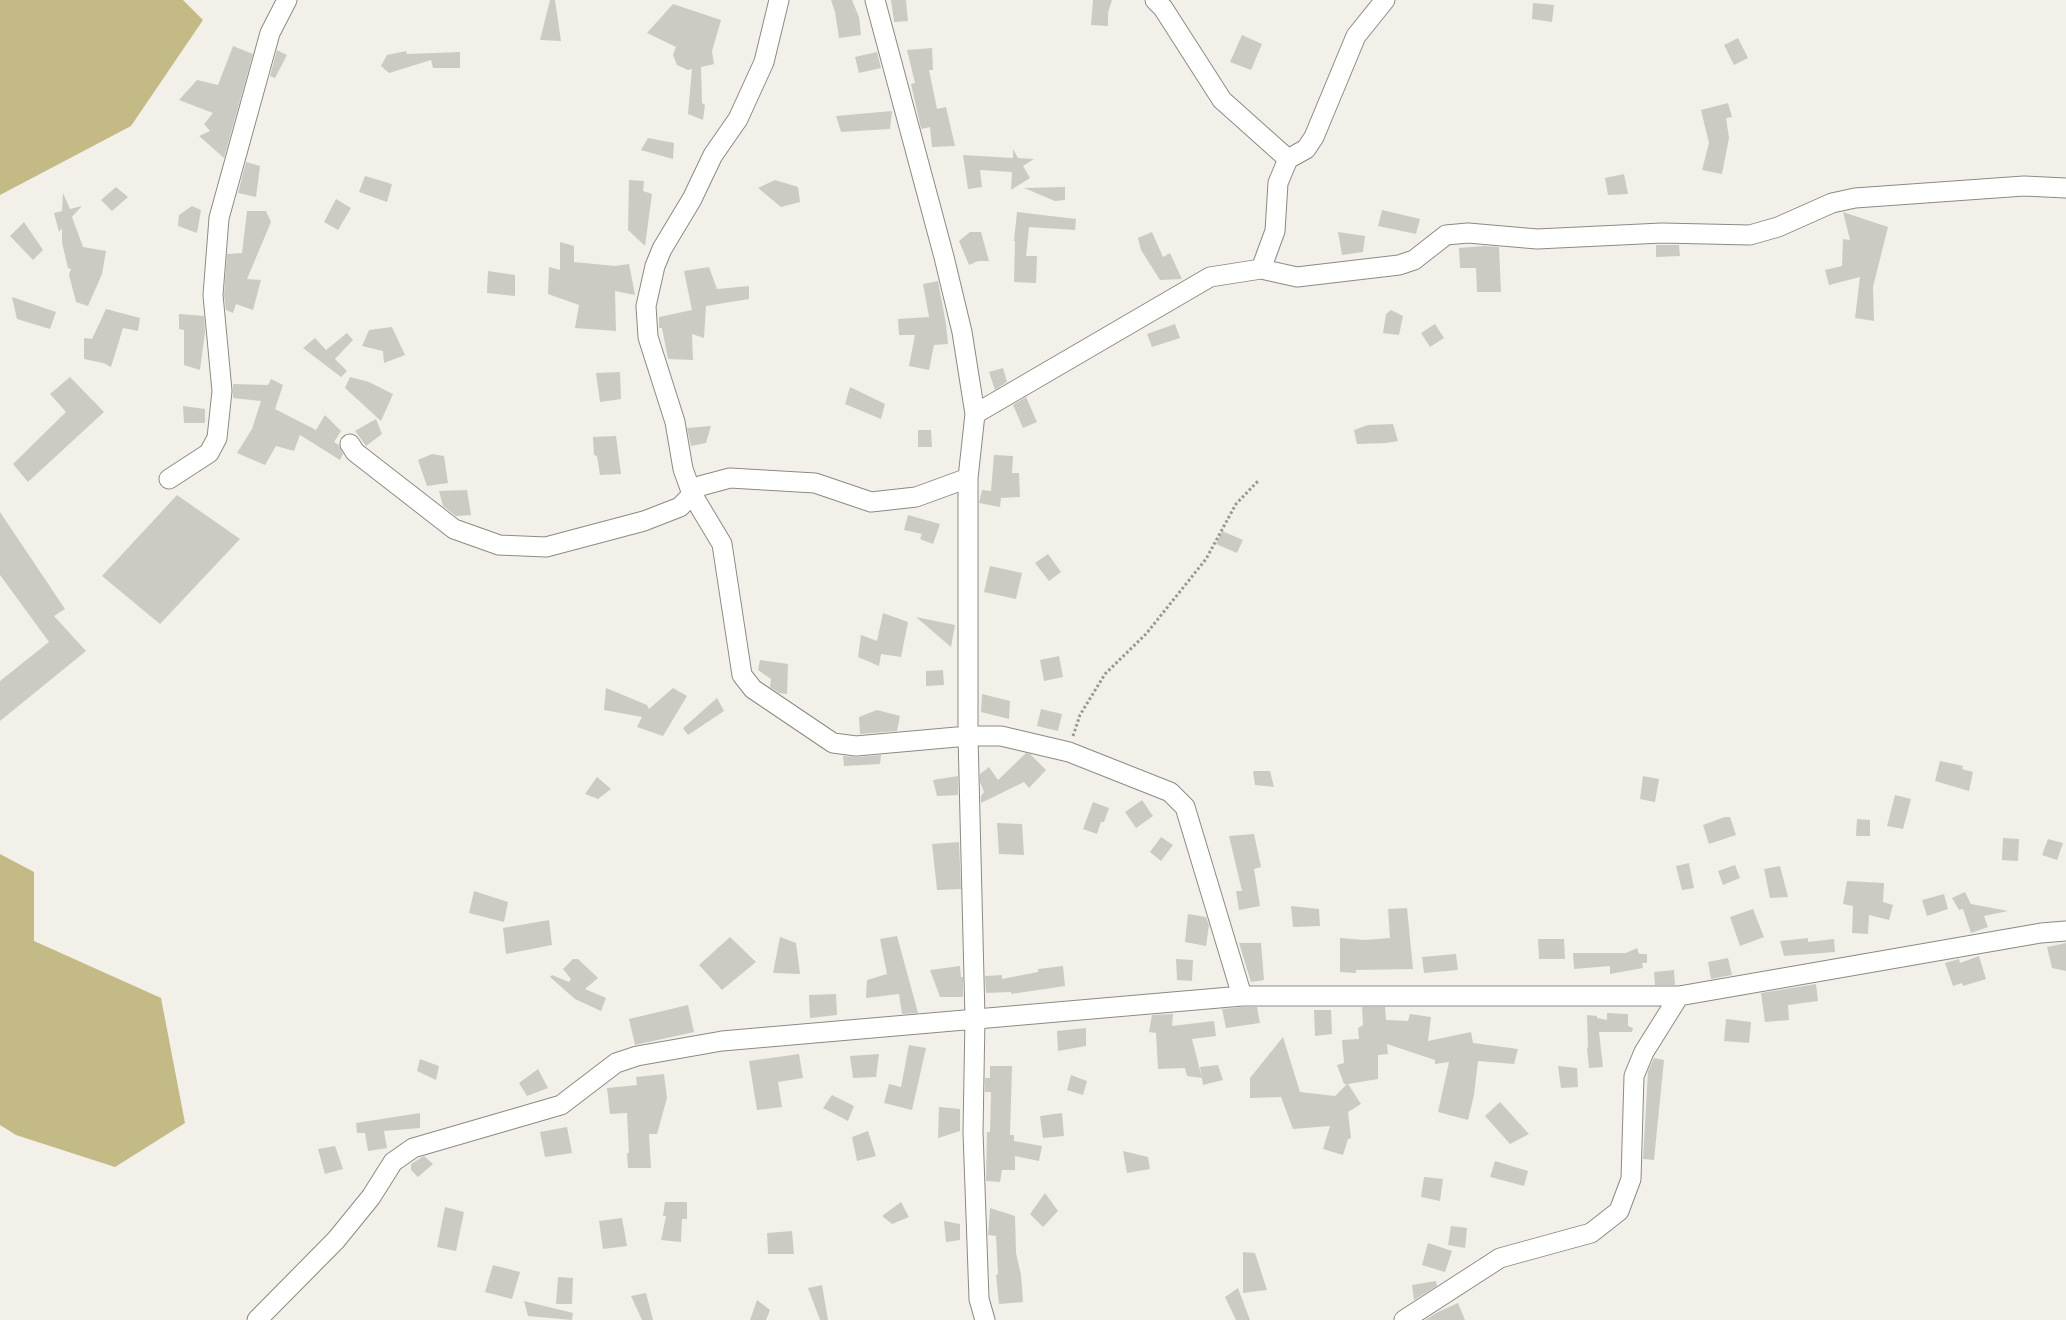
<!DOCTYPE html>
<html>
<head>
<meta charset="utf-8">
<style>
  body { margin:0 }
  canvas { display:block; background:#f2f0e8 }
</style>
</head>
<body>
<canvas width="2066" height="1320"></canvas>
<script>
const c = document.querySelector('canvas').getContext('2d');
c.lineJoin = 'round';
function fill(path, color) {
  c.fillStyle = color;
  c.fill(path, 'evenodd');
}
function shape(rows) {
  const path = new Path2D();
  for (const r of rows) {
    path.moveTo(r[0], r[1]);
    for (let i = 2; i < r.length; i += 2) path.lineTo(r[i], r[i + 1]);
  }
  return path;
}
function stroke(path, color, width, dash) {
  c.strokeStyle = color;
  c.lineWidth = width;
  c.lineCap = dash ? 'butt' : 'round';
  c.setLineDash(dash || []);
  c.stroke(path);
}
const forest = shape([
  [0,0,183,0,203,20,131,126,0,195],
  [0,854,34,872,34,941,161,998,185,1123,115,1167,16,1135,0,1125]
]);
const building = shape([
  [550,0,555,0,561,41,540,40],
  [831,0,852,0,859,17,861,35,839,38,835,12],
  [891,0,906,0,908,21,894,22],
  [1093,0,1112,0,1108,13,1108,26,1091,25],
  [1533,3,1554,5,1552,22,1532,19],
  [673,4,721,20,712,51,714,64,701,67,702,103,705,105,703,120,688,114,692,69,688,70,677,65,673,55,676,47,647,33],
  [1242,35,1262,44,1251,70,1230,62],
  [1738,38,1748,58,1734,65,1724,45],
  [233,46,253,54,224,158,199,136,210,131,204,124,213,113,179,100,197,80,218,85],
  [932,48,933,70,929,70,937,109,946,107,955,146,932,147,930,127,921,129,919,119,911,84,915,83,907,50],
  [277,50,287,55,275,78,270,76],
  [406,51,407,54,460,52,460,68,433,68,431,60,389,73,381,66,387,55],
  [877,52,881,68,859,73,855,57],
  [1728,103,1732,117,1726,118,1729,138,1722,174,1702,170,1709,143,1701,110],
  [892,111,890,129,841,132,836,116],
  [648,138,674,143,673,159,641,150],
  [1013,149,1018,158,1034,159,1023,166,1030,178,1011,190,1012,172,980,170,982,187,968,189,963,155,1013,158],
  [246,162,260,166,256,197,238,193],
  [1624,174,1628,194,1608,195,1605,178],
  [365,176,392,184,387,202,359,192],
  [629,180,644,181,643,191,652,194,645,246,628,230],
  [775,180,798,187,800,202,781,207,758,188],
  [116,187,128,197,112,211,101,200],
  [1065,187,1065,200,1055,201,1024,188],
  [63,193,70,209,82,206,72,217,83,247,106,251,102,274,88,306,76,302,69,275,71,269,68,268,62,243,62,228,59,232,54,213,62,211],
  [336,199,351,208,338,230,324,222],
  [192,206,201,210,197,233,178,226,179,215],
  [1382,210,1420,219,1416,234,1378,226],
  [247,211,266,211,271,222,247,279,261,280,253,310,236,304,233,313,226,310,224,295,227,254,242,253],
  [1017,212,1076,219,1075,230,1029,227,1026,256,1037,256,1036,283,1014,282,1015,241,1014,241],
  [1843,212,1888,227,1873,287,1874,321,1855,318,1860,277,1829,285,1825,270,1842,266,1843,239,1850,240],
  [24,222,43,250,33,260,10,236],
  [970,232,981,232,989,261,978,261,969,265,959,241],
  [1152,232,1163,257,1170,253,1182,279,1160,280,1141,250,1138,238],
  [1338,232,1365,236,1363,252,1342,255],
  [560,242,574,246,574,262,615,266,629,264,635,295,615,291,616,331,575,328,579,305,548,294,549,267,560,270],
  [1656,245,1679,245,1680,256,1656,257],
  [1484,246,1499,247,1501,292,1477,292,1476,268,1460,268,1459,248],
  [709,267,717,289,749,286,749,299,706,306,704,338,692,334,693,360,668,359,662,328,659,328,659,317,692,310,684,271],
  [488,271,515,275,515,296,487,293],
  [938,281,946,324,948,344,934,345,929,370,909,366,915,335,899,335,898,319,929,317,923,284],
  [12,297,56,312,50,329,17,319],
  [106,309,140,318,138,331,123,328,111,367,103,363,84,359,84,338,92,339],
  [1391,310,1403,316,1399,335,1383,333,1386,314],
  [179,314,204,316,205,332,200,370,184,365,184,330,179,329],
  [1175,324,1180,338,1152,347,1147,334],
  [1435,324,1444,338,1430,347,1421,333],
  [392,327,405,355,384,363,383,351,362,346,369,330],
  [347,333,353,340,335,359,347,371,341,377,303,348,315,338,326,350],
  [1003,368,1007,382,995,390,989,372],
  [620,372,621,399,600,402,596,373],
  [70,377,104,412,28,482,13,464,66,412,50,394],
  [350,377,369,382,393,394,381,421,345,388],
  [271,379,283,385,275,409,316,430,325,415,341,431,334,442,339,445,343,454,340,460,300,435,294,451,276,446,265,465,237,453,252,429,261,401,233,398,233,384,268,385],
  [850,387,885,404,881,419,845,404],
  [1026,397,1037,422,1023,428,1013,405],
  [183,406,205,409,205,423,184,423],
  [376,419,382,434,366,446,355,431],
  [1393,424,1398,441,1386,443,1357,444,1354,430,1368,425],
  [711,426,706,443,691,446,687,428],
  [918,430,931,430,932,447,918,447],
  [616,436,621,474,600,475,597,456,594,455,593,437],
  [432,454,444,456,448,483,427,486,418,460],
  [994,455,1013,456,1012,473,1019,473,1020,497,1001,498,1000,507,979,503,982,490,991,491],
  [467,490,471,515,456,516,443,506,439,491],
  [177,495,240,539,160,624,102,576],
  [0,512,65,609,54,616,86,651,0,721,0,681,49,642,0,575],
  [908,515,940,524,933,544,920,539,922,534,904,530],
  [1222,531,1243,540,1237,553,1216,544],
  [1048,554,1061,572,1049,581,1035,563],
  [990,566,1022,573,1016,599,984,592],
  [883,613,908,622,901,657,881,654,879,666,858,657,861,635,877,641],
  [916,617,955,625,951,647],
  [1059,656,1063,677,1044,681,1040,660],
  [760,660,788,664,787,694,779,693,770,687,771,679,758,670],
  [943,670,944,685,926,686,926,671],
  [606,688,647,705,649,709,673,688,687,696,663,736,637,727,642,717,604,710],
  [982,694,1010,701,1009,719,981,712],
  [717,698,724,711,688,735,683,728],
  [1041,709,1062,714,1058,731,1037,726],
  [877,710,900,716,897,731,860,734,859,717],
  [1026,753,1030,754,1046,770,1029,788,1024,782,981,803,981,796,984,792,980,782,980,774,989,767,998,780],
  [881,755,880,764,844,766,843,756,857,757],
  [1940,761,1963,766,1962,769,1973,772,1969,791,1935,781],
  [1253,771,1270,771,1274,787,1255,785],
  [958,776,958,795,937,796,933,780],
  [1643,776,1659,779,1655,802,1640,799],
  [597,777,611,789,598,799,585,794],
  [1895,795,1911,799,1903,829,1887,826],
  [1142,800,1153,816,1136,828,1125,812],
  [1093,802,1109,808,1104,822,1101,822,1097,834,1083,829],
  [1725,817,1730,817,1736,835,1709,844,1703,825],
  [1857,819,1870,820,1870,836,1856,836],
  [997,823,1022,824,1024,855,999,854],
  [1254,834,1261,867,1254,869,1260,906,1239,910,1236,891,1242,891,1229,836],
  [1161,837,1173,845,1161,861,1150,852],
  [2003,838,2019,839,2018,861,2002,860],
  [2048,839,2063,843,2057,860,2042,855],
  [959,842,961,889,937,890,932,844],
  [1689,863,1694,888,1682,890,1676,866],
  [1735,865,1740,878,1723,885,1718,871],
  [1780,866,1788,897,1770,898,1764,869],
  [1847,881,1884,883,1883,902,1893,905,1889,920,1869,915,1868,934,1852,933,1853,906,1843,904],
  [474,891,508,902,504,922,469,913],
  [1965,892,1971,904,2008,911,1984,916,1988,927,1971,933,1963,909,1959,910,1952,898],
  [1944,894,1948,909,1927,916,1922,900],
  [1291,906,1319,909,1320,926,1293,927],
  [1407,908,1413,969,1356,970,1356,973,1340,972,1340,938,1365,940,1390,938,1388,909],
  [1753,909,1764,937,1740,946,1730,917],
  [1188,914,1206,917,1209,925,1206,946,1185,942],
  [549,920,552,945,506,954,503,928],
  [897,936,918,1013,902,1014,899,994,866,998,867,980,887,974,880,939],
  [730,937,756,962,722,990,699,965],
  [780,937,796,943,800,974,773,973],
  [1808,938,1808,942,1834,939,1835,952,1784,956,1780,941],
  [1538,939,1564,939,1565,959,1539,959],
  [1239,943,1261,943,1264,980,1251,982],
  [2066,943,2066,971,2052,968,2047,947],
  [1637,948,1639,954,1647,954,1647,963,1642,963,1643,968,1610,974,1610,966,1574,969,1573,953,1626,953],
  [1456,954,1458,970,1424,973,1422,957],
  [1979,956,1986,979,1963,986,1962,983,1953,986,1945,963,1959,959,1960,963],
  [1728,958,1732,975,1711,979,1708,962],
  [573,959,578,959,598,978,585,989,606,998,601,1011,575,999,550,977,552,975,569,982,571,979,563,969],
  [1176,959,1193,960,1192,981,1177,980],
  [960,966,961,977,963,977,963,997,940,997,930,970],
  [1063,966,1065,986,1011,994,1011,992,986,993,985,976,1002,975,1002,979,1038,972,1038,969],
  [1674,970,1675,985,1655,985,1654,972],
  [1816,984,1818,1001,1788,1005,1789,1020,1765,1022,1761,993],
  [836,994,837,1015,810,1018,809,995],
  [688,1005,694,1032,635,1045,629,1019],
  [1242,1007,1257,1007,1260,1023,1226,1028,1222,1009],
  [1362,1007,1385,1007,1386,1020,1408,1021,1410,1014,1431,1017,1428,1041,1471,1032,1473,1043,1518,1049,1514,1064,1478,1061,1474,1095,1468,1120,1438,1112,1449,1062,1435,1064,1435,1060,1387,1044,1388,1054,1378,1055,1378,1079,1348,1084,1361,1104,1348,1112,1351,1138,1348,1139,1343,1155,1323,1149,1330,1126,1293,1129,1281,1097,1250,1098,1250,1078,1283,1037,1300,1092,1335,1096,1347,1084,1344,1084,1337,1065,1344,1063,1342,1040,1359,1039,1358,1028,1363,1025],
  [1314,1010,1331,1010,1332,1034,1315,1036],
  [1607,1013,1628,1014,1628,1026,1633,1028,1632,1032,1599,1032,1603,1067,1589,1068,1587,1048,1588,1047,1587,1015,1597,1016,1597,1018,1607,1020],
  [1173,1014,1172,1026,1214,1021,1216,1036,1192,1039,1202,1078,1187,1076,1185,1068,1158,1069,1156,1033,1149,1032,1152,1015],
  [1726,1019,1751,1022,1749,1043,1724,1041],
  [1086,1028,1086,1046,1058,1051,1057,1031],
  [909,1045,926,1048,912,1110,884,1103,889,1084,901,1087],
  [799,1054,803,1078,778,1082,782,1107,757,1110,749,1061],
  [879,1054,876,1077,853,1078,850,1056],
  [1654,1058,1664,1060,1654,1160,1643,1159,1648,1071],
  [420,1059,439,1066,436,1080,417,1071],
  [1218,1065,1223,1080,1203,1085,1200,1067],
  [990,1066,1012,1066,1010,1135,1014,1135,1014,1141,1042,1146,1039,1161,1015,1156,1015,1170,1002,1170,1000,1182,986,1181,987,1132,990,1132,991,1092,985,1092,985,1078,990,1078],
  [1558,1066,1577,1068,1578,1087,1561,1088],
  [538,1069,548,1088,527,1096,519,1083],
  [664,1074,667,1098,657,1134,649,1134,651,1168,628,1168,627,1153,629,1153,627,1113,610,1114,607,1088,637,1085,636,1077],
  [1071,1075,1087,1081,1083,1095,1067,1090],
  [832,1095,854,1106,848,1121,823,1108],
  [1500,1102,1529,1134,1510,1144,1485,1116],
  [939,1107,960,1109,960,1131,938,1138],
  [420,1113,420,1128,384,1131,387,1148,368,1151,365,1133,357,1133,356,1123],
  [1062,1113,1064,1136,1043,1138,1040,1116],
  [567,1127,572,1153,545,1157,540,1132],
  [868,1131,876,1156,857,1161,852,1137],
  [335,1146,343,1169,325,1174,318,1149],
  [1123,1151,1148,1157,1150,1169,1127,1173],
  [424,1156,433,1164,418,1177,411,1170,411,1164],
  [1495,1161,1528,1171,1524,1186,1490,1177],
  [1424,1177,1443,1179,1440,1201,1421,1197],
  [1045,1193,1058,1211,1043,1227,1030,1214],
  [665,1202,687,1202,687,1219,682,1219,681,1242,661,1240,666,1216,663,1216],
  [901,1202,909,1217,892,1224,882,1216],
  [445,1207,464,1212,456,1251,437,1247],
  [990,1208,1015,1216,1016,1253,1021,1275,1023,1302,999,1304,996,1275,998,1274,996,1236,988,1235],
  [622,1218,627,1246,603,1249,599,1221],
  [944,1221,960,1224,960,1240,946,1242],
  [1451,1226,1467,1228,1465,1248,1448,1245],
  [792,1231,794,1254,768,1254,767,1233],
  [1428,1243,1452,1251,1445,1272,1422,1265],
  [1243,1252,1255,1253,1267,1290,1243,1293],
  [493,1265,520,1272,512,1299,485,1292],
  [558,1277,573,1278,572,1304,556,1304],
  [1436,1281,1437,1286,1414,1300,1412,1285],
  [822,1285,828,1320,820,1320,808,1288],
  [1238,1288,1250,1320,1236,1320,1225,1297],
  [646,1293,653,1320,642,1320,631,1296],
  [757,1300,770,1310,766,1320,750,1320],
  [524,1301,573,1313,572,1320,528,1316],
  [1458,1303,1465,1320,1425,1320,1438,1312]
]);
const path = shape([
  [1073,736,1080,715,1105,674,1146,634,1206,559,1236,504,1259,480]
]);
const street = shape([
  [779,0,764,62,738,119,713,155,692,199,662,249,655,266,646,306,648,337,675,422,683,469,692,494,722,544,742,675,753,689,833,743,856,746,968,736,1001,736,1069,752,1170,792,1185,807,1242,996],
  [875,0,944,257,962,332,975,414,968,478,968,736,975,1018,973,1132,979,1299,985,1320],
  [1155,0,1163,8,1222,100,1288,159],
  [1261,269,1297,277,1399,265,1414,260,1446,235,1468,233,1537,239,1662,233,1750,235,1778,227,1832,203,1855,198,2024,186,2066,188],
  [975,414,1210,277,1261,269,1275,231,1278,183,1288,159,1306,149,1314,137,1356,36,1385,0],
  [350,444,355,452,454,529,499,545,546,547,644,521,680,507,700,486,730,478,815,483,871,502,916,497,968,478],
  [169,479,209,453,217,438,222,391,213,295,219,218,270,33,287,0],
  [257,1320,336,1240,371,1197,393,1162,413,1148,561,1105,616,1063,637,1056,722,1041,1242,996,1679,996,2041,933,2066,931],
  [1404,1320,1500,1258,1591,1233,1619,1211,1631,1179,1634,1076,1644,1052,1679,996]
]);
fill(forest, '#c3ba86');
fill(building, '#cccbc3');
stroke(street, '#8c8b83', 21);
stroke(path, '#999791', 3, [2.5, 2.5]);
stroke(street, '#fff', 19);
</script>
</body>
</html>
